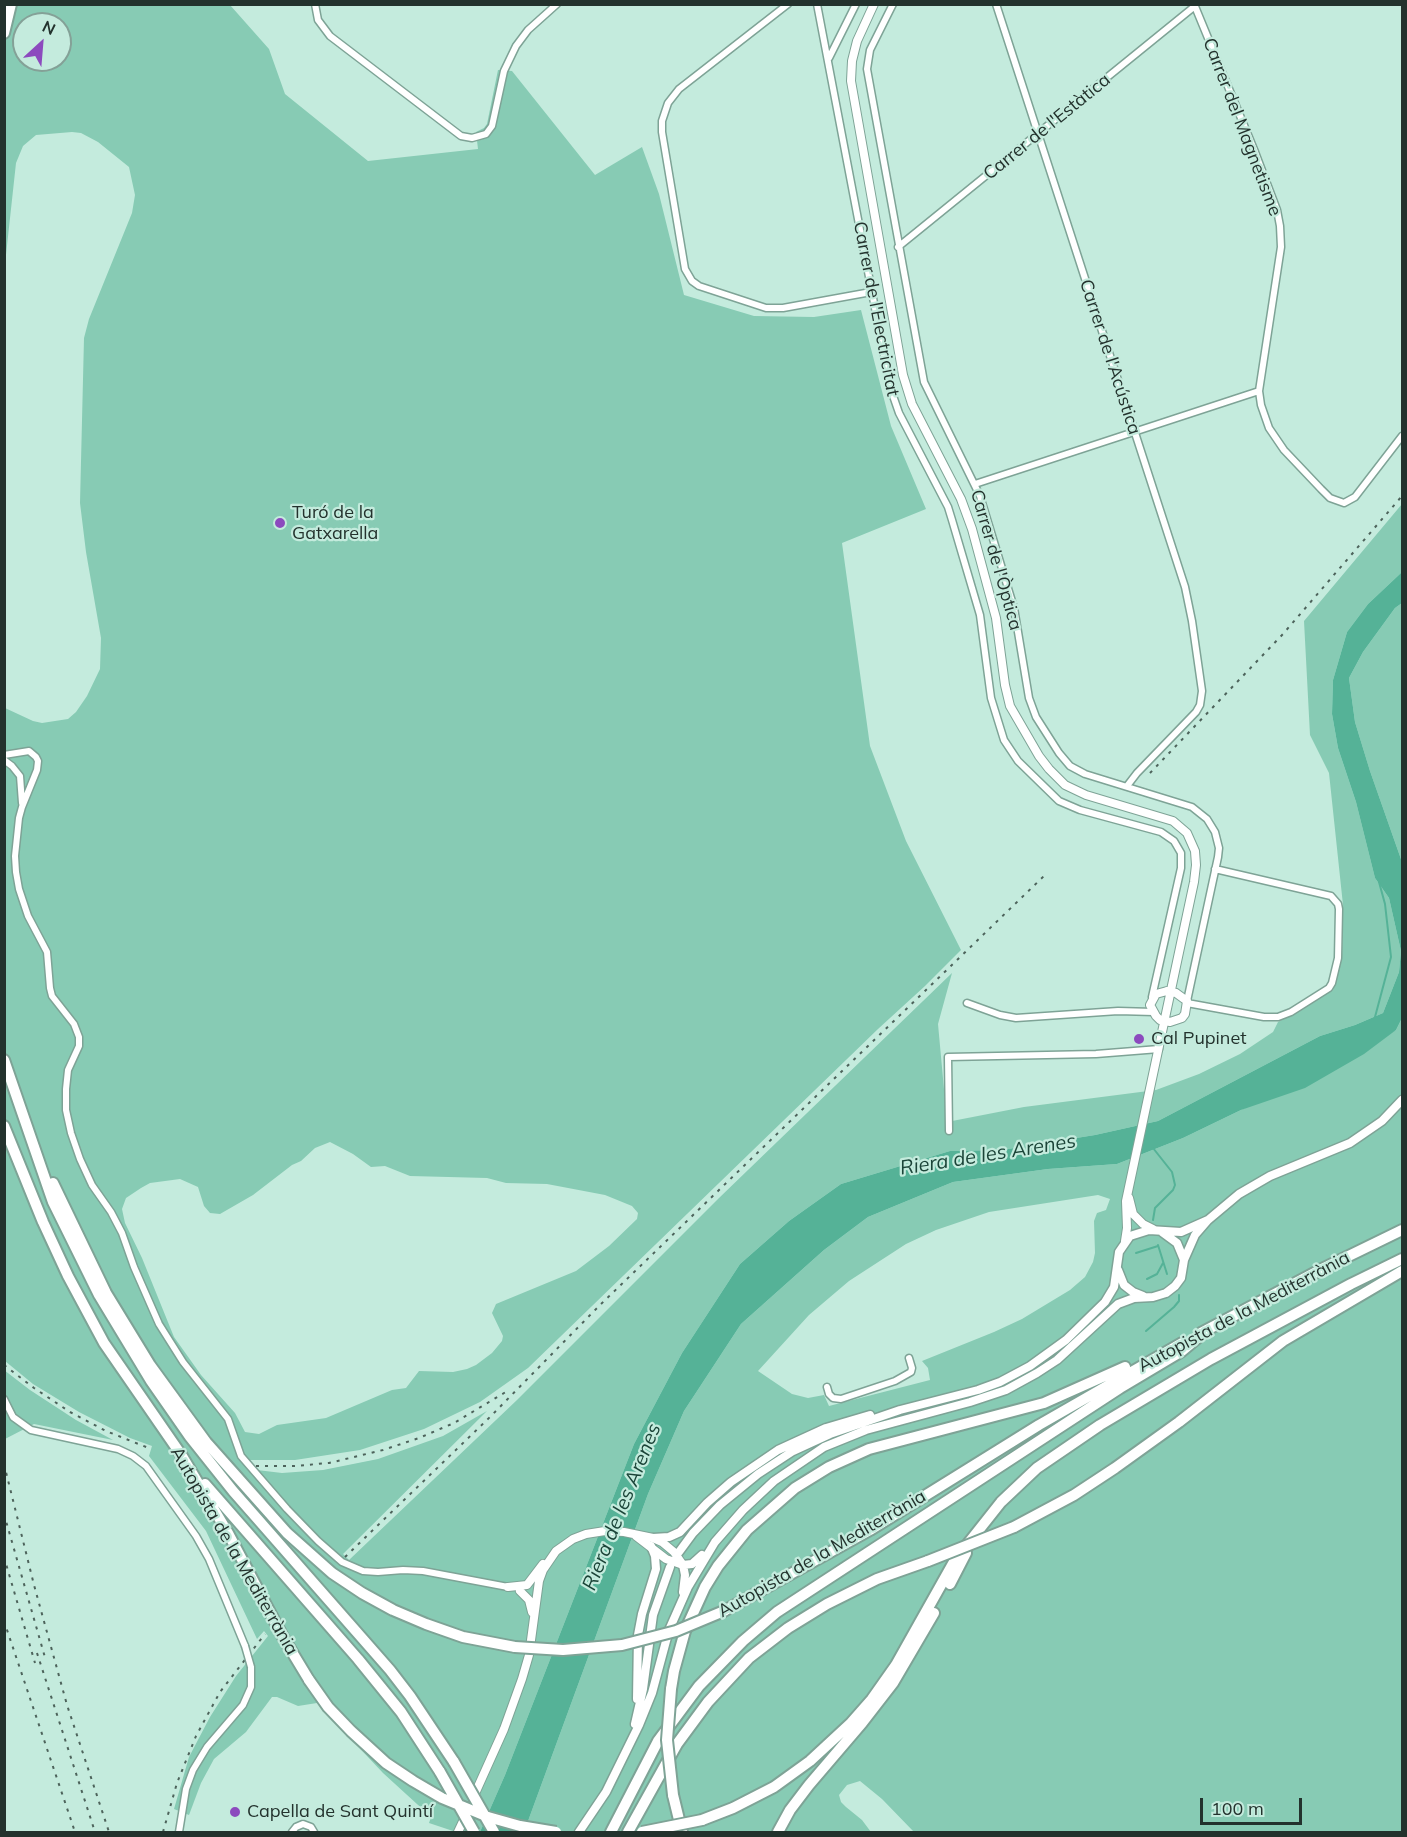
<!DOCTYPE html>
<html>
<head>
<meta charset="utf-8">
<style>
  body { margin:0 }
  #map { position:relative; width:1407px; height:1837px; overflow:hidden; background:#c4ebdd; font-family:Mulish,sans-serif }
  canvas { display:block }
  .frame { position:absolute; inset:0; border:6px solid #23322d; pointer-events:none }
  .north { position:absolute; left:12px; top:12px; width:60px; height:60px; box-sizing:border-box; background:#c4ebdd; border:2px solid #84a197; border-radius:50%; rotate:26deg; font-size:16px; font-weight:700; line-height:24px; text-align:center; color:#23322d }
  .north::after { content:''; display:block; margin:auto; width:21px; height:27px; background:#8c4abe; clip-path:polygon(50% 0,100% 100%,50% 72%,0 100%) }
  .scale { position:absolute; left:1200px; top:1798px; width:102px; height:27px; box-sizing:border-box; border:3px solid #23322d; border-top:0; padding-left:8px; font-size:18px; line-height:21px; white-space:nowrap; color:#23322d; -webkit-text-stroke:4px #c4ebdd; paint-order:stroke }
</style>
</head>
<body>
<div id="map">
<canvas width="1407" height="1837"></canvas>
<div class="frame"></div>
<div class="north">N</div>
<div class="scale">100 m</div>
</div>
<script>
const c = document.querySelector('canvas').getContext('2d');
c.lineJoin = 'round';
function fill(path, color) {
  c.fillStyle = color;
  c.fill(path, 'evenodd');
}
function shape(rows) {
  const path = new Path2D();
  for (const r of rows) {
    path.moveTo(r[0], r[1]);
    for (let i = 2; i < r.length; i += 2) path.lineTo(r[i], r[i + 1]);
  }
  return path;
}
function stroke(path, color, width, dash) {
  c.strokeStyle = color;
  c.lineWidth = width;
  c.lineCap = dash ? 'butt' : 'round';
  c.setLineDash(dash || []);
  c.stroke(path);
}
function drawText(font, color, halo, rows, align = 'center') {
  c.font = font + ' Mulish,sans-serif';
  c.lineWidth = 4.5;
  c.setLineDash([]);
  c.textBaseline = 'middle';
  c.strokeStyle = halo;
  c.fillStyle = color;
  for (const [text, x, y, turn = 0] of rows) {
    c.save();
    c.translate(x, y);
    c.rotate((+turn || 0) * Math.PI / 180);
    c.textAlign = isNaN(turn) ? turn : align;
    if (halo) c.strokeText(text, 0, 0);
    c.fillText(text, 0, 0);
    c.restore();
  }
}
const green = shape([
  [4,5,230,5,269,49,285,94,368,161,478,149,476,132,484,128,487,124,498,70,512,71,595,175,642,147,659,194,684,295,754,316,814,317,861,310,891,426,926,509,842,543,870,746,906,841,961,950,925,986,878,1029,528,1368,480,1402,424,1429,360,1450,295,1460,250,1460,257,1470,282,1473,323,1470,378,1459,443,1436,487,1411,343,1554,349,1560,517,1400,719,1198,952,973,938,1024,947,1122,1024,1107,1156,1090,1199,1074,1240,1054,1273,1032,1278,1022,1333,990,1342,958,1343,905,1329,773,1310,735,1304,621,1402,504,1402,572,1368,604,1347,632,1333,680,1332,714,1338,748,1356,802,1375,878,1389,898,1401,951,1399,972,1383,1013,1355,1025,1320,1036,1158,1121,1095,1135,1002,1150,950,1151,841,1184,789,1221,740,1264,682,1353,634,1444,505,1775,480,1832,456,1832,429,1823,431,1817,429,1815,383,1773,317,1703,298,1706,277,1697,272,1697,246,1732,214,1759,201,1783,189,1815,174,1809,189,1757,210,1717,236,1676,268,1636,264,1631,257,1639,206,1531,149,1456,152,1446,130,1438,79,1412,33,1384,5,1361,5,708,33,721,42,723,68,719,76,712,87,696,100,669,101,638,86,552,80,503,84,338,89,319,132,213,135,195,129,167,98,142,81,133,72,132,36,135,23,146,16,163,5,264],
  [24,24,60,24,60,60,24,60],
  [330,1142,353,1154,371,1167,385,1166,410,1176,487,1178,506,1183,547,1184,605,1195,632,1206,638,1213,637,1219,609,1246,576,1271,496,1304,492,1313,503,1336,502,1341,492,1353,476,1365,467,1369,453,1372,419,1371,406,1388,392,1390,326,1418,277,1425,259,1434,245,1432,235,1413,201,1375,174,1337,142,1258,125,1223,122,1209,126,1198,141,1188,150,1183,180,1179,198,1187,204,1206,210,1213,220,1214,253,1195,292,1165,301,1161,315,1148],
  [1402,603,1402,862,1370,771,1355,722,1349,678,1363,652,1395,608],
  [1402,1018,1402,1832,914,1832,882,1799,860,1781,847,1785,839,1795,841,1802,846,1807,862,1820,871,1832,524,1832,648,1494,684,1411,741,1324,824,1250,868,1217,953,1182,1048,1169,1117,1164,1183,1138,1241,1110,1396,1030],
  [1098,1195,1110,1199,1106,1210,1097,1213,1094,1221,1095,1253,1093,1262,1085,1277,1070,1290,1022,1319,994,1332,922,1361,928,1368,930,1380,829,1406,824,1395,808,1398,792,1394,758,1371,809,1315,849,1281,906,1244,936,1230,989,1212],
  [4,1370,30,1390,76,1420,113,1440,34,1424,5,1439]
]);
const water = shape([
  [1402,572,1402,603,1395,608,1363,652,1349,678,1355,722,1370,771,1402,862,1402,1018,1396,1030,1364,1054,1305,1088,1241,1110,1183,1138,1117,1164,1048,1169,953,1182,868,1217,824,1250,741,1324,684,1411,648,1494,524,1832,480,1832,505,1775,634,1444,682,1353,740,1264,789,1221,841,1184,950,1151,1002,1150,1095,1135,1158,1121,1320,1036,1355,1025,1383,1013,1399,972,1401,951,1389,898,1375,878,1356,802,1338,748,1332,714,1333,680,1347,632,1368,604]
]);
const stream = shape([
  [1375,1017,1391,957,1385,904,1379,882],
  [1153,1220,1155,1208,1173,1190,1175,1185,1172,1172,1153,1148],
  [1158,1245,1167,1274],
  [1136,1253,1158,1246],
  [1147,1279,1157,1274,1163,1263],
  [1146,1331,1174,1307,1179,1301,1179,1295]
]);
const minor = shape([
  [315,4,318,20,330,36,461,136,472,138,486,134,492,126,504,71,516,46,528,30,557,4],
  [788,4,679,89,668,103,662,121,662,132,685,269,692,281,699,286,766,308,783,308,871,292],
  [817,4,890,387,899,413,948,507,952,520,980,615,991,698,1004,740,1018,761,1059,801,1080,810,1161,832,1174,841,1181,853,1181,868,1152,997],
  [893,4,870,50,867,69,924,382,980,496,1014,608,1029,698,1036,717,1059,753,1070,766,1085,774,1192,807,1207,819,1215,832,1219,848,1218,857,1187,1001],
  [996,4,1185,587,1192,621,1202,691,1200,705,1196,712,1137,773,1127,786],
  [1194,4,1255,152,1277,210,1280,226,1281,247,1259,391,1261,405,1269,428,1284,450,1321,489,1330,498,1344,503,1355,497,1402,436],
  [829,58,856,4],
  [898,247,1195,6],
  [975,484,1259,391],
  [4,755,29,751,36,757,38,761,37,770,22,807,19,818,15,856,16,872,19,889,28,916,47,952,50,988,52,996,74,1024,79,1037,79,1046,68,1070,66,1089,66,1110,71,1133,80,1159,92,1185,111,1212,122,1233,134,1267,159,1324,183,1362,228,1419,241,1456,287,1509,318,1541,342,1562,363,1571,378,1572,403,1570,423,1571,508,1587],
  [4,760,12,766,20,776,22,803],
  [967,1003,1000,1015,1016,1018,1118,1011,1154,1012],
  [1187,1003,1264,1017,1278,1017,1291,1012,1329,988,1332,983,1338,958,1339,909,1338,904,1331,896,1215,869],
  [949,1131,948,1057,1096,1054,1159,1049],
  [827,1387,829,1394,833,1398,841,1399,895,1381,911,1372,912,1368,909,1358],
  [4,1399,13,1417,31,1430,118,1449,133,1456,146,1466,196,1536,209,1559,245,1646],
  [179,1832,186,1789,193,1770,207,1747,243,1705,251,1687,251,1667],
  [292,1832,296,1827,303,1824,311,1827,314,1832]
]);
const tertiary = shape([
  [874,4,857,41,852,61,851,81,903,375,912,404,961,499,972,529,996,618,1005,685,1010,706,1039,756,1049,769,1065,785,1086,795,1173,821,1187,833,1195,851,1196,865,1194,882,1126,1201,1127,1228,1125,1241],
  [1167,991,1176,993,1187,1001,1185,1014,1182,1018,1170,1022,1160,1020,1156,1016,1150,1005,1156,994,1167,991],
  [1129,1198,1133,1214,1143,1224,1153,1229],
  [636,1536,666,1559,683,1565],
  [508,1587,527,1585,543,1564],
  [520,1591,529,1600,532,1612],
  [473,1798,504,1729,522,1679,529,1655,539,1581,543,1570,556,1551,573,1539,586,1534,605,1531,624,1532,653,1538,662,1542,674,1552,683,1565],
  [458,1832,466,1815]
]);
const secondary = shape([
  [1184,1260,1195,1235,1208,1220,1239,1194,1270,1176,1350,1143,1382,1121,1402,1100],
  [1118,1270,1124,1285,1133,1292,1143,1296],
  [653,1538,669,1537,680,1532,707,1503,731,1482,778,1450,826,1428,870,1415],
  [679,1552,693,1533,720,1505,758,1474,793,1451,830,1434,900,1410,978,1390,1000,1382,1030,1366,1066,1340,1105,1302,1114,1287,1119,1252,1130,1236,1149,1230,1181,1232,1208,1220],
  [683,1592,685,1575,683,1565,692,1564,702,1555],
  [637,1699,638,1635,642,1614,656,1569,655,1556,651,1546],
  [635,1724,643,1689,653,1615,670,1567],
  [579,1832,606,1792,639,1725,652,1693,669,1630,688,1587,715,1542,743,1510,774,1481,824,1447,866,1430,970,1402,1006,1390,1037,1373,1057,1360,1118,1304,1134,1298,1153,1297,1166,1293,1175,1286,1181,1278,1184,1260,1177,1243,1162,1232]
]);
const motorway = shape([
  [4,33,11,4],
  [4,1060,53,1202,99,1295,151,1381,190,1437,233,1491,390,1670,410,1696,454,1762],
  [4,1126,43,1222,68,1276,104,1343,182,1456,228,1533,283,1637,309,1680],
  [53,1183,106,1293,150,1365,206,1442,287,1533,332,1573,362,1593,393,1610,426,1624,463,1637,515,1647],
  [1201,1333,1324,1268,1402,1230],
  [205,1484,358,1659,401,1712,440,1772],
  [1014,1527,1074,1495,1115,1468,1179,1422,1283,1341,1402,1271],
  [950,1584,966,1553],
  [724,1611,870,1530,1039,1425,1182,1343],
  [671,1689,674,1671,685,1631,705,1587,718,1566,747,1530,795,1488,829,1467,869,1449,1044,1403,1125,1367],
  [673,1795,682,1832],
  [702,1820,733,1808,774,1787,810,1761,850,1724,872,1699,896,1665,955,1560,1001,1502,1037,1468,1100,1425,1211,1359,1351,1284,1402,1259],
  [611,1832,658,1741,699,1686,743,1641,777,1612,1120,1388,1182,1351,1207,1330],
  [628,1832,677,1744,708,1702,749,1658,788,1628,827,1604,877,1579,928,1561],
  [778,1832,790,1810,809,1785,862,1723,893,1683,934,1613]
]);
const rail = shape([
  [1150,773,1283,634,1402,496],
  [4,1365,34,1388,70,1412,106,1431,151,1449],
  [4,1464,34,1585,67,1705,109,1832],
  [256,1466,294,1466,329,1463,383,1450,419,1438,454,1423,509,1390],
  [4,1514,46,1661],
  [4,1557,35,1663],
  [345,1557,492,1415,600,1305,1046,874],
  [4,1621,75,1832],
  [37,1653,95,1832],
  [163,1832,177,1783,196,1736,220,1692,265,1634]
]);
const minorBridge = shape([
  [245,1646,251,1667]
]);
const motorwayBridge = shape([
  [928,1561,1014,1527],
  [515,1647,563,1650,622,1645,676,1631,724,1611],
  [309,1680,328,1707,351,1731,386,1763,413,1781,442,1798,488,1817,520,1826,556,1832],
  [671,1689,667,1740,673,1795],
  [454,1762,494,1832],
  [440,1772,474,1832],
  [642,1832,702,1820]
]);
const markers = [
  [280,523,6,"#8c4abe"],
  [1139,1039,6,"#8c4abe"],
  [235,1812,6,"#8c4abe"]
];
const streetNames = [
  ["Carrer de l'Estàtica",1047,127,-39],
  ["Carrer del Magnetisme",1242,127,69],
  ["Carrer de l'Electricitat",876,309,79],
  ["Carrer de l'Acústica",1110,357,72],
  ["Carrer de l'Òptica",996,560,74],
  ["Autopista de la Mediterrània",1244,1312,-28],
  ["Autopista de la Mediterrània",234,1551,60],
  ["Autopista de la Mediterrània",822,1554,-30]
];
const poiNames = [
  ["Turó de la",292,513],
  ["Gatxarella",292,534],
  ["Cal Pupinet",1151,1039],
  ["Capella de Sant Quintí",247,1812]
];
const waterNames = [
  ["Riera de les Arenes",988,1155,-9],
  ["Riera de les Arenes",622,1507,-68]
];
fill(green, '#87cbb4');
fill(water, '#55b297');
stroke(stream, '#55b297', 2);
stroke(minor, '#7ea396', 9);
stroke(tertiary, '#7ea396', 10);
stroke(secondary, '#7ea396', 11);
stroke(motorway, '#7ea396', 14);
stroke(minor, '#fff', 6);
stroke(tertiary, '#fff', 8);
stroke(secondary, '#fff', 8);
stroke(motorway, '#fff', 10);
stroke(rail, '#4d635b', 2, [3, 6]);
stroke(minorBridge, '#7ea396', 9, []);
stroke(motorwayBridge, '#7ea396', 14, []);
stroke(minorBridge, '#fff', 6);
stroke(motorwayBridge, '#fff', 10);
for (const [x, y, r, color] of markers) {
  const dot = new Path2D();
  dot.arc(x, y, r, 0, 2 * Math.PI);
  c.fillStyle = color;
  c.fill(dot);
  stroke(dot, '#c4ebdd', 2);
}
drawText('18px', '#23322d', '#c4ebdd', streetNames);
drawText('18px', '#23322d', '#c4ebdd', poiNames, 'left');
drawText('italic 20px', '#1b4438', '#c4ebdd', waterNames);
</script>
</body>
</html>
